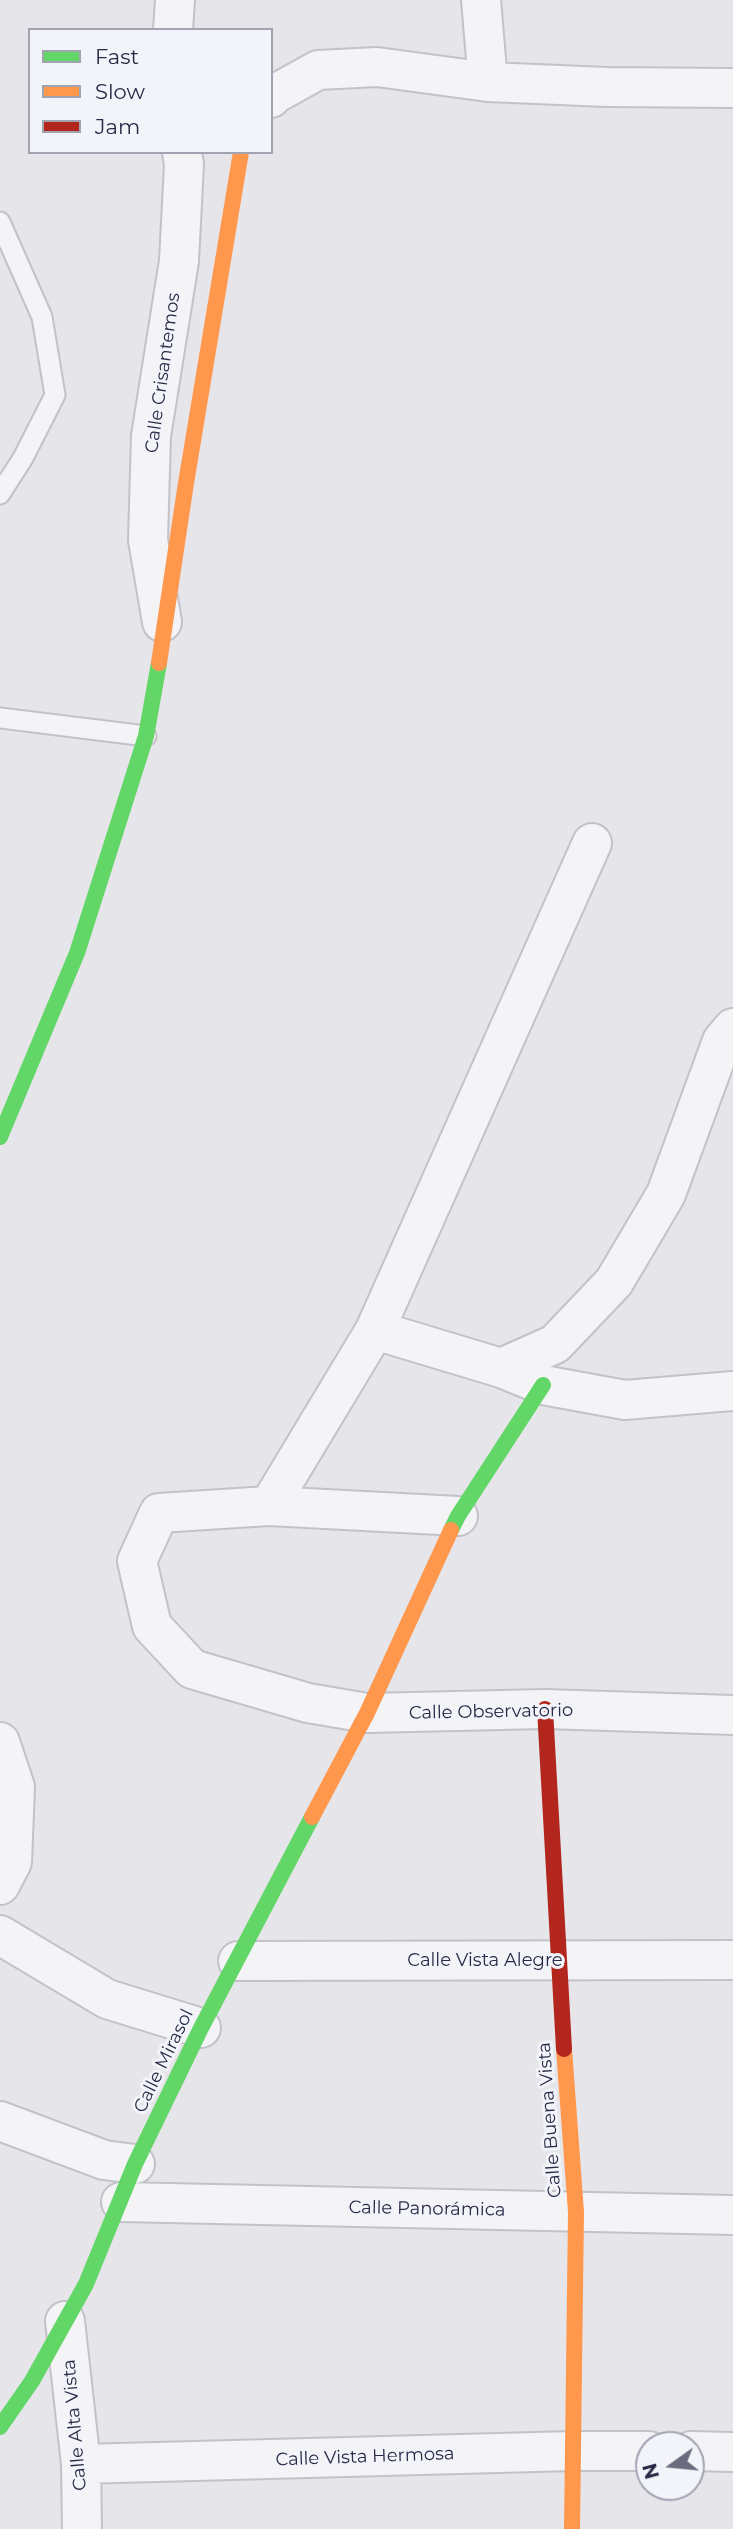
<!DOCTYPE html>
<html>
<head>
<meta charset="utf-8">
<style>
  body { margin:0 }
  #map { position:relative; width:733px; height:2529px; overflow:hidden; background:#e5e5ea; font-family:Montserrat,sans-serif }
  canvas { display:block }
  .legend { position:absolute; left:28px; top:28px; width:245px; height:126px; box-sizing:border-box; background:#f3f4f9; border:2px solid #a2a3b1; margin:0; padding:9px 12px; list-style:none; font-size:21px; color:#292a46 }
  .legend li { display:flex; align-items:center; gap:14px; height:35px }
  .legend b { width:35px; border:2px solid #a2a3b1 }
  .north { position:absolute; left:635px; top:2431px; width:70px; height:70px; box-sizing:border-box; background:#f3f4f9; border:2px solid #a2a3b1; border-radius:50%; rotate:255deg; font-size:19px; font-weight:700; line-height:28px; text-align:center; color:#292a46 }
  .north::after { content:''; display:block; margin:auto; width:24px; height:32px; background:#6b6b7f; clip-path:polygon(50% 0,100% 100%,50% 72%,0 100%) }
</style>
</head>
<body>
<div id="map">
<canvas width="733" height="2529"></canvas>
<ul class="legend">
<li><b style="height:9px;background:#63d668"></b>Fast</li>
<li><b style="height:9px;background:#ff974d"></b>Slow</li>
<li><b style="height:9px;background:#b3261e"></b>Jam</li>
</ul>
<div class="north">N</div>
</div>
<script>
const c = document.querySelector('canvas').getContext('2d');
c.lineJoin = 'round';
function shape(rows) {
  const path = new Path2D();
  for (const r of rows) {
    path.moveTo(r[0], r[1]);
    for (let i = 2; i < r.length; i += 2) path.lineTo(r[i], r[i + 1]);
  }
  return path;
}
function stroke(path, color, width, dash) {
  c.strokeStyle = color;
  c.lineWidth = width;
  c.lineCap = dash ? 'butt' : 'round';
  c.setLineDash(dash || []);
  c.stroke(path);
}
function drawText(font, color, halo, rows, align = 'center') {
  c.font = font + ' Montserrat,sans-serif';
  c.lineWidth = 6;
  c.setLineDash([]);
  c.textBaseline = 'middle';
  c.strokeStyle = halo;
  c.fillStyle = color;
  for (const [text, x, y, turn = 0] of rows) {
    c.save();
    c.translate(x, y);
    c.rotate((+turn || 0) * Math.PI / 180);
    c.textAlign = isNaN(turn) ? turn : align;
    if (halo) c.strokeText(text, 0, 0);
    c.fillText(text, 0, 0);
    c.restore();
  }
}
const lane = shape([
  [0,222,42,317,55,395,23,458,0,494],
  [0,718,146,736]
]);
const street = shape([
  [481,0,488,82],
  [173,30,175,0],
  [271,98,273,95,318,70,377,67,488,82,607,87,733,88],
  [162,622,148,540,151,436,179,261,184,164,182,152],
  [375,1330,501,1368,543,1385,625,1400,733,1391],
  [501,1368,555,1344,614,1282,666,1194,722,1041,733,1028],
  [269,1506,375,1330,592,843],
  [458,1516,269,1506,159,1513,137,1561,152,1626,192,1669,308,1703,367,1713,545,1709,733,1715],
  [0,1742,15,1787,12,1862,0,1885],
  [0,1935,107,1999,201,2028],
  [238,1961,733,1960],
  [0,2121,104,2160,135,2164],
  [121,2202,733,2215],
  [65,2321,81,2464,82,2529],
  [691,2451,733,2452],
  [81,2464,573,2451,649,2451]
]);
const fast = shape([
  [0,1137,77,953,146,736,159,663],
  [451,1530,458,1516,543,1385],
  [0,2427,32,2381,86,2284,135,2164,201,2028,312,1817]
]);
const slow = shape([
  [159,663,186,483,241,152],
  [312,1817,367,1713,451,1530],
  [564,2049,576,2212,572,2529]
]);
const jam = shape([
  [545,1709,564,2049]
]);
const streetNames = [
  ["Calle Crisantemos",163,373,-82],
  ["Calle Observatorio",491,1712,-1],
  ["Calle Vista Alegre",485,1961],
  ["Calle Mirasol",164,2061,-64],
  ["Calle Buena Vista",550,2120,-94],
  ["Calle Panorámica",427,2209,1],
  ["Calle Alta Vista",75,2425,-95],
  ["Calle Vista Hermosa",365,2457,-2]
];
stroke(lane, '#c2c2c8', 23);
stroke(street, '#c2c2c8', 42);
stroke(lane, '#f4f4f7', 19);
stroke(street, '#f4f4f7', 38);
stroke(fast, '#63d668', 16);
stroke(slow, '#ff974d', 16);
stroke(jam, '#b3261e', 16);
drawText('18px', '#292a46', '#f3f4f9', streetNames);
</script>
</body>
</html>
